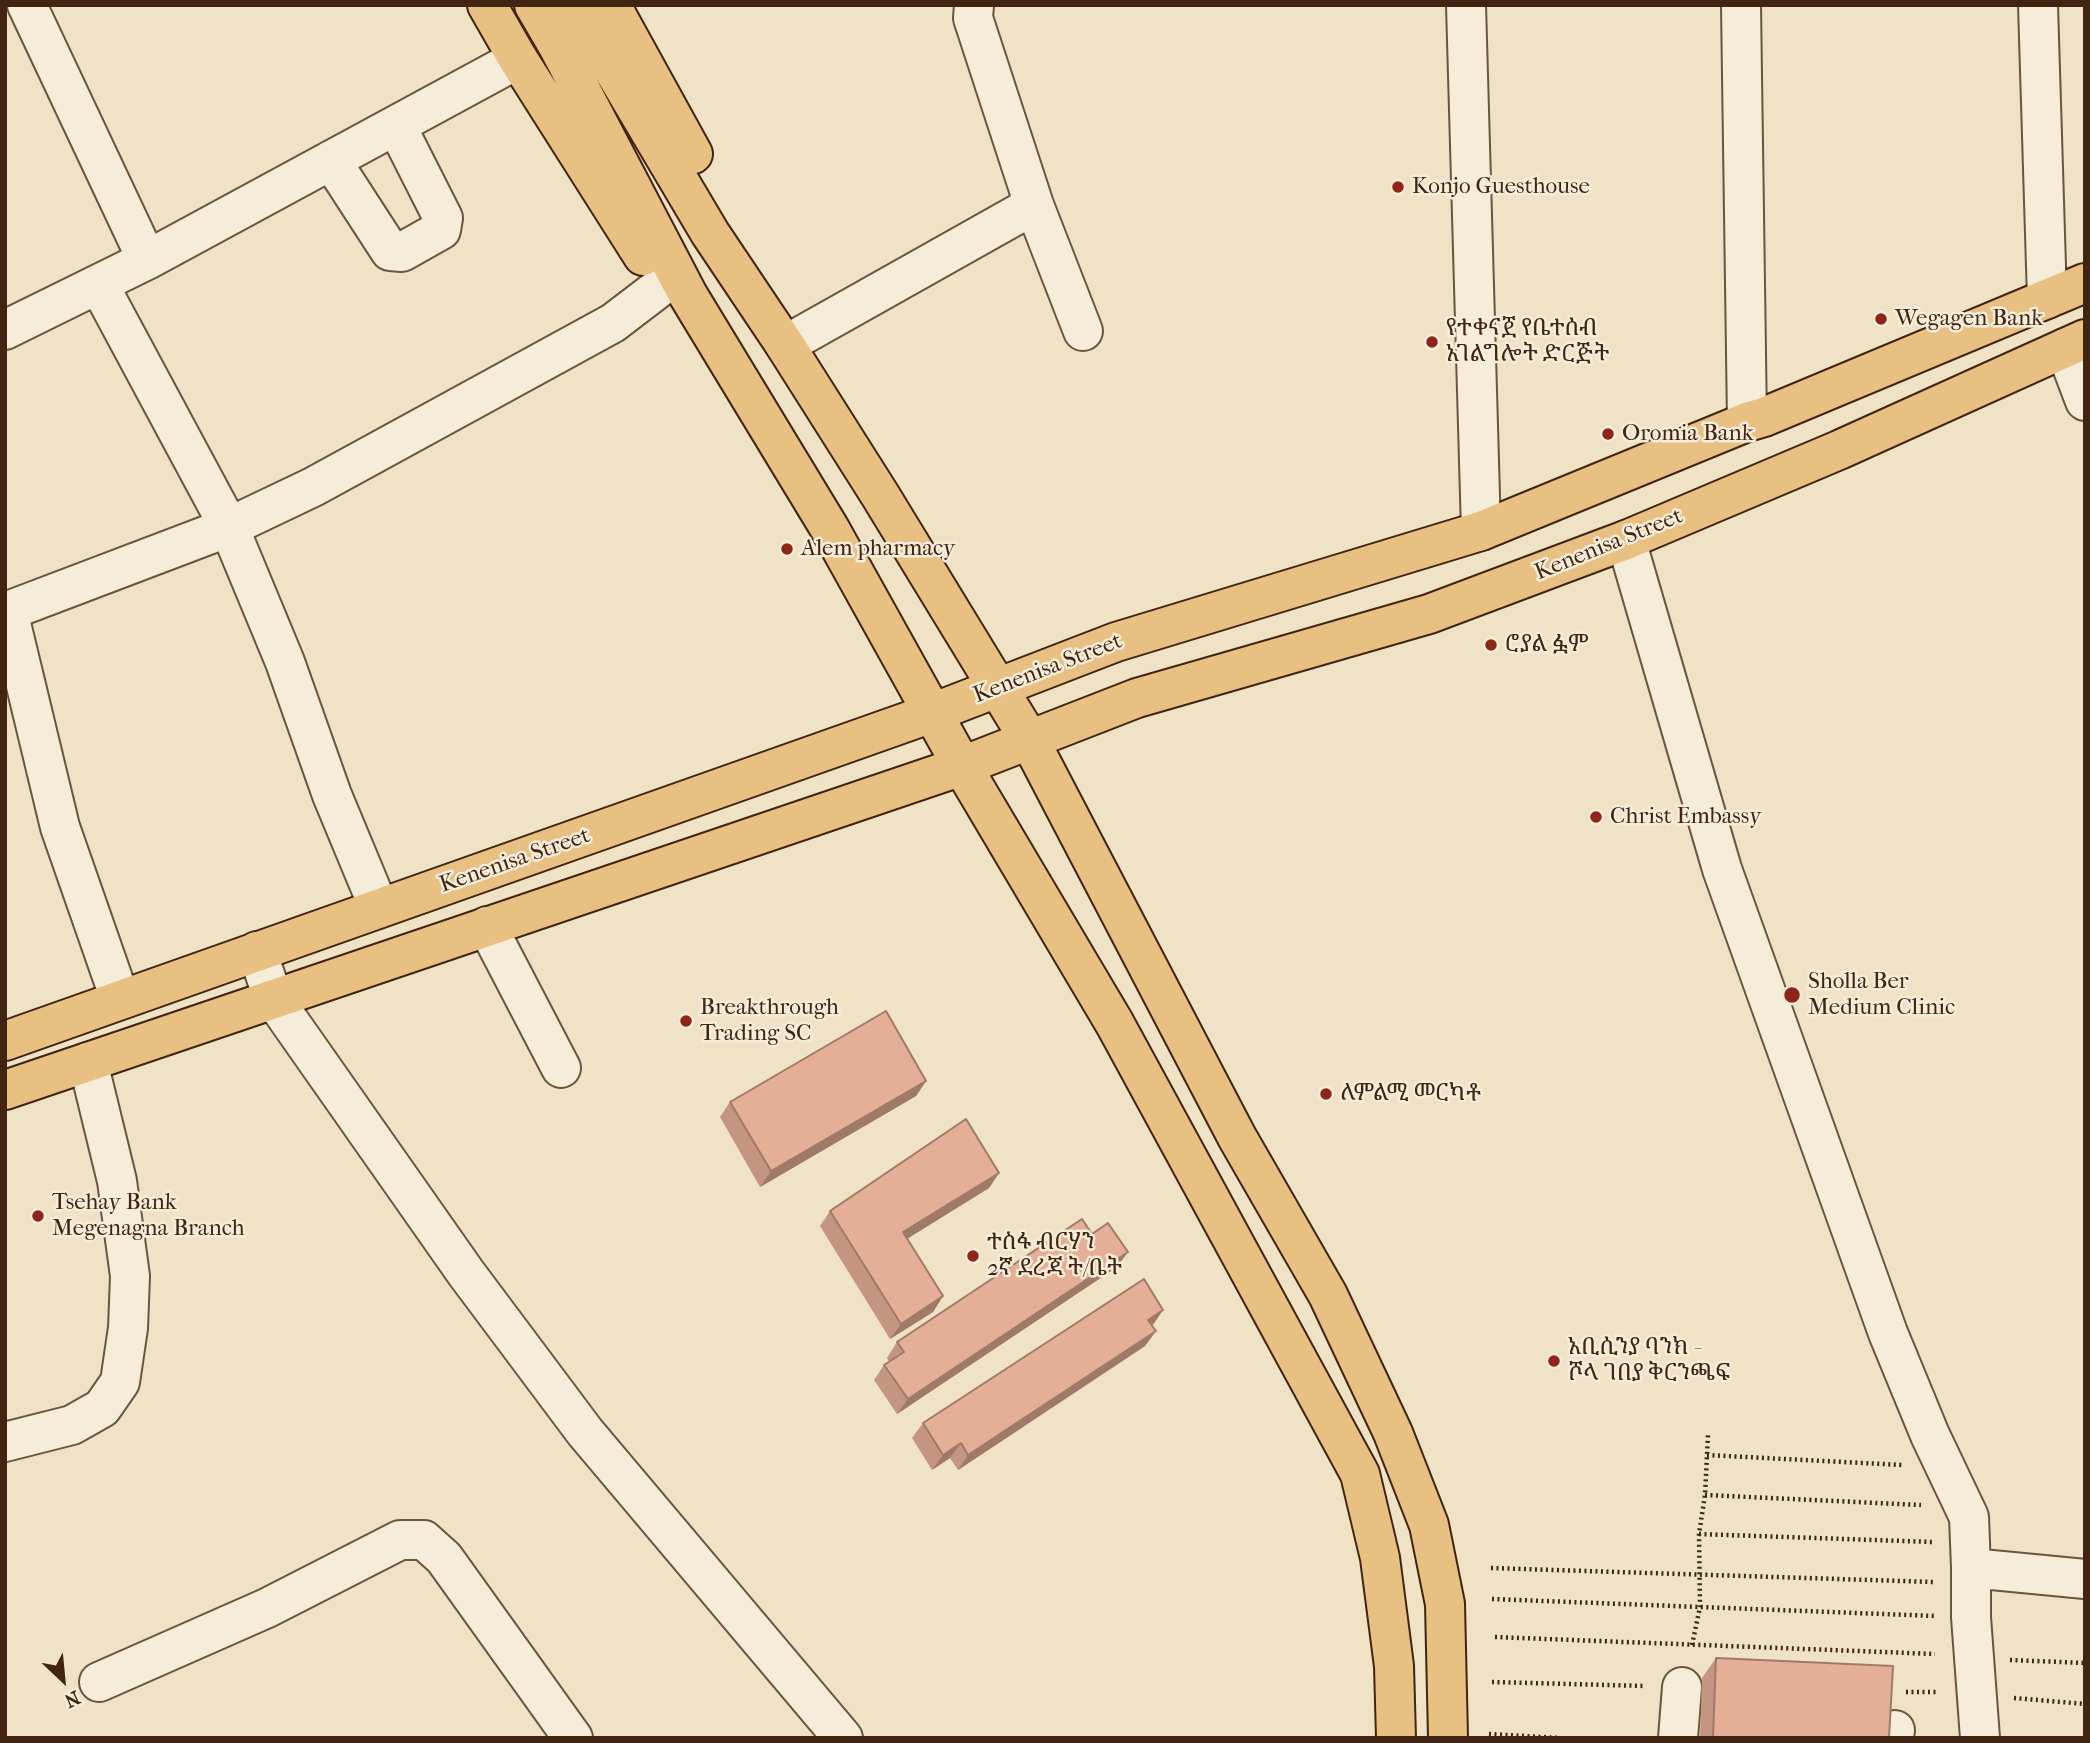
<!DOCTYPE html>
<html>
<head>
<meta charset="utf-8">
<style>
  body { margin:0 }
  #map { position:relative; width:2090px; height:1743px; overflow:hidden; background:#efe2c5; font-family:"IM FELL French Canon",serif }
  canvas { display:block }
  .frame { position:absolute; inset:0; border:7px solid #412412; pointer-events:none }
  .north { position:absolute; left:28px; top:1645px; width:70px; height:70px; -webkit-text-stroke:5px #f5ecd9; paint-order:stroke; rotate:154deg; font-size:19px; font-weight:700; line-height:28px; text-align:center; color:#412412 }
  .north::after { content:''; display:block; margin:auto; width:24px; height:32px; background:#412412; clip-path:polygon(50% 0,100% 100%,50% 72%,0 100%) }
</style>
</head>
<body>
<div id="map">
<canvas width="2090" height="1743"></canvas>
<div class="frame"></div>
<div class="north">N</div>
</div>
<script>
const c = document.querySelector('canvas').getContext('2d');
c.lineJoin = 'round';
function shape(rows) {
  const path = new Path2D();
  for (const r of rows) {
    path.moveTo(r[0], r[1]);
    for (let i = 2; i < r.length; i += 2) path.lineTo(r[i], r[i + 1]);
  }
  return path;
}
function stroke(path, color, width, dash) {
  c.strokeStyle = color;
  c.lineWidth = width;
  c.lineCap = dash ? 'butt' : 'round';
  c.setLineDash(dash || []);
  c.stroke(path);
}
function fill(path, color) {
  c.fillStyle = color;
  c.fill(path, 'evenodd');
}
function drawText(font, color, halo, rows, align = 'center') {
  c.font = font + ' "IM FELL French Canon","Noto Serif Ethiopic",serif';
  c.lineWidth = 5;
  c.setLineDash([]);
  c.textBaseline = 'middle';
  c.strokeStyle = halo;
  c.fillStyle = color;
  for (const [text, x, y, turn = 0] of rows) {
    c.save();
    c.translate(x, y);
    c.rotate((+turn || 0) * Math.PI / 180);
    c.textAlign = isNaN(turn) ? turn : align;
    if (halo) c.strokeText(text, 0, 0);
    c.fillText(text, 0, 0);
    c.restore();
  }
}
const path = shape([
  [1707,1455,1902,1465],
  [1705,1495,1921,1505],
  [1699,1534,1932,1542],
  [1491,1568,1933,1582],
  [1492,1599,1935,1616],
  [1495,1637,1935,1654],
  [1692,1645,1700,1607,1699,1534,1705,1495,1708,1435],
  [2010,1660,2085,1663],
  [1492,1682,1646,1686],
  [1906,1692,1939,1692],
  [2014,1698,2085,1704],
  [1489,1734,1560,1738]
]);
const minor = shape([
  [27,5,147,260],
  [974,5,973,18,1034,205,1083,331],
  [1466,5,1481,531],
  [1741,5,1747,422],
  [2038,5,2047,299],
  [331,160,390,251,402,252,441,230,443,218,396,125],
  [99,285,229,527,285,662,332,795,379,908],
  [5,330,147,260,518,59],
  [785,345,1034,205],
  [2065,348,2085,401],
  [1626,540,1722,869,1888,1333,1930,1435,1969,1517,1971,1568,2085,1579],
  [8,611,60,827,120,999],
  [5,612,229,527,313,487,613,323,668,281],
  [487,926,561,1068],
  [257,951,273,998,466,1273,585,1432,843,1738],
  [5,1442,72,1425,102,1408,120,1382,128,1328,130,1276,117,1181,88,1062],
  [1971,1568,1971,1617,1980,1738],
  [99,1682,267,1608,400,1540,424,1540,444,1558,573,1738],
  [1678,1738,1682,1687],
  [1894,1738,1895,1730]
]);
const major = shape([
  [487,5,518,59,643,256],
  [534,5,559,48,688,295,830,529,962,766,1115,1024,1360,1474,1380,1558,1394,1666,1396,1738],
  [575,5,710,233,785,345,880,495,1029,739,1237,1137,1328,1295,1393,1433,1429,1525,1445,1604,1448,1738],
  [611,5,693,154],
  [5,1041,932,713,1116,642,1481,531,1747,422,1764,417,2085,283],
  [5,1090,962,766,1137,698,1429,614,1626,540,1839,450,2085,339]
]);
const wall = shape([
  [926,1081,916,1096,760,1187,720,1117,730,1102],
  [999,1173,989,1188,907,1239,943,1296,933,1312,890,1339,820,1226,830,1211],
  [1092,1234,1117,1267,897,1414,874,1380,884,1365,889,1362,887,1358,897,1342],
  [1152,1326,1156,1331,1145,1346,958,1470,950,1458,932,1470,912,1438,923,1423],
  [1716,1658,1889,1738,1700,1738,1702,1678]
]);
const shadedWall = shape([
  [926,1081,916,1096,760,1187,771,1171],
  [999,1173,989,1188,892,1248,903,1232],
  [1128,1252,1117,1267,897,1414,908,1399],
  [943,1296,933,1312,890,1339,901,1324],
  [1163,1310,1153,1325,1148,1320],
  [1156,1331,1145,1346,958,1470,968,1455],
  [961,1443,950,1458,932,1470,943,1455]
]);
const building = shape([
  [886,1011,926,1081,771,1171,730,1102,886,1011],
  [966,1119,999,1173,903,1232,943,1296,901,1324,830,1211,966,1119],
  [1082,1219,1092,1234,1108,1223,1128,1252,908,1399,884,1365,904,1352,897,1342,1082,1219],
  [1144,1279,1163,1310,1148,1320,1156,1331,968,1455,961,1443,943,1455,923,1423,1144,1279],
  [1716,1658,1893,1666,1889,1738,1713,1738,1716,1658]
]);
const markers = [
  [1398,187,7,"#8f2418"],
  [1881,319,7,"#8f2418"],
  [1432,342,7,"#8f2418"],
  [1608,434,7,"#8f2418"],
  [787,549,7,"#8f2418"],
  [1491,645,7,"#8f2418"],
  [1596,817,7,"#8f2418"],
  [1792,995,9,"#8f2418"],
  [686,1021,7,"#8f2418"],
  [1326,1094,7,"#8f2418"],
  [38,1216,7,"#8f2418"],
  [973,1256,7,"#8f2418"],
  [1554,1361,7,"#8f2418"]
];
const poiNames = [
  ["Konjo Guesthouse",1412,187],
  ["Wegagen Bank",1895,319],
  ["የተቀናጀ የቤተሰብ",1446,329],
  ["አገልግሎት ድርጅት",1446,355],
  ["Oromia Bank",1622,434],
  ["Alem pharmacy",801,549],
  ["ሮያል ፏም",1505,645],
  ["Christ Embassy",1610,817],
  ["Sholla Ber",1808,982],
  ["Medium Clinic",1808,1008],
  ["Breakthrough",700,1008],
  ["Trading SC",700,1034],
  ["ለምልሚ መርካቶ",1340,1094],
  ["Tsehay Bank",52,1203],
  ["Megenagna Branch",52,1229],
  ["ተስፋ ብርሃን",987,1243],
  ["2ኛ ደረጃ ት/ቤት",987,1269],
  ["አቢሲንያ ባንክ -",1568,1348],
  ["ሾላ ገበያ ቅርንጫፍ",1568,1374]
];
const streetNames = [
  ["Kenenisa Street",1609,545,-22],
  ["Kenenisa Street",1048,669,-21],
  ["Kenenisa Street",515,861,-19]
];
stroke(minor, '#6c543f', 42);
stroke(major, '#412412', 42);
stroke(path, '#412412', 4.5, [2, 3.5]);
stroke(minor, '#f5ecd9', 38);
stroke(major, '#e8c182', 38);
fill(wall, '#c49681');
fill(shadedWall, '#a07a69');
fill(building, '#e4af96');
stroke(building, '#a07a69', 2);
for (const [x, y, r, color] of markers) {
  const dot = new Path2D();
  dot.arc(x, y, r, 0, 2 * Math.PI);
  c.fillStyle = color;
  c.fill(dot);
  stroke(dot, '#f5ecd9', 2.5);
}
drawText('23px', '#412412', '#f5ecd9', poiNames, 'left');
drawText('23px', '#412412', '#f5ecd9', streetNames);
</script>
</body>
</html>
